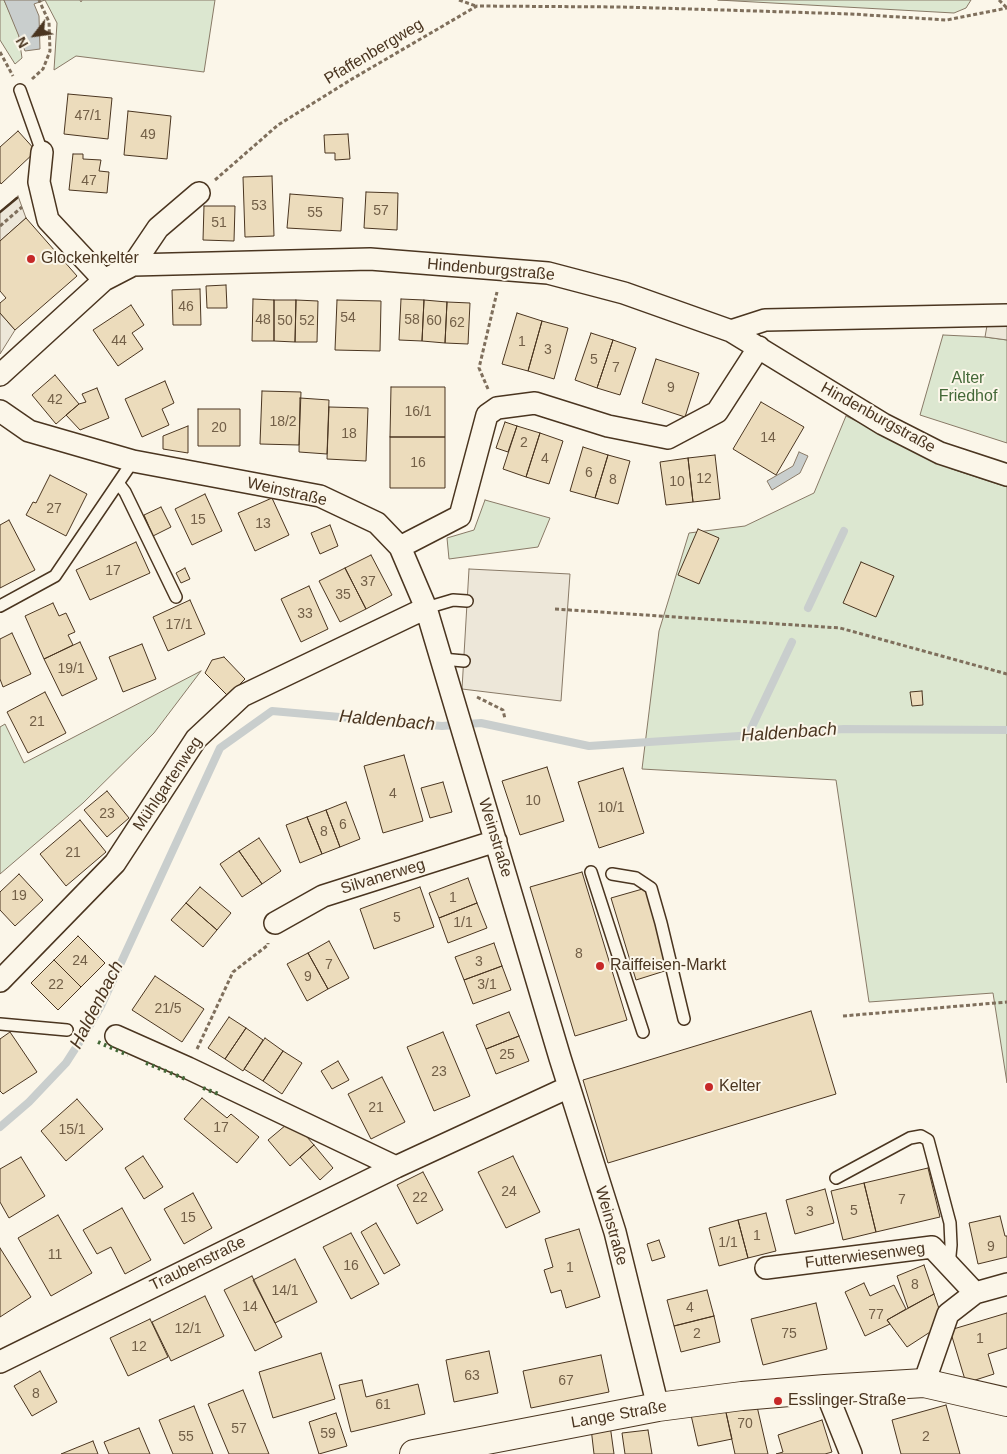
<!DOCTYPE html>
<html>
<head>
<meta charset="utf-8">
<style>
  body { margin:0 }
  #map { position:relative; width:1007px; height:1454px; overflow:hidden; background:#fbf6e9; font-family:Arial,sans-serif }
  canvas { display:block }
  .north { position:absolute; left:10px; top:10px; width:50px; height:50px; -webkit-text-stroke:4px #fbf6e9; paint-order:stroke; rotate:240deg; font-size:14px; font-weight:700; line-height:20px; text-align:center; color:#4a3520 }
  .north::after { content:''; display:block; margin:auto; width:18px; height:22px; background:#4a3520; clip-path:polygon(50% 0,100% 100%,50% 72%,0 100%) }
</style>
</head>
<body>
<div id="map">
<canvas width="1007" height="1454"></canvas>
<div class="north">N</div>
</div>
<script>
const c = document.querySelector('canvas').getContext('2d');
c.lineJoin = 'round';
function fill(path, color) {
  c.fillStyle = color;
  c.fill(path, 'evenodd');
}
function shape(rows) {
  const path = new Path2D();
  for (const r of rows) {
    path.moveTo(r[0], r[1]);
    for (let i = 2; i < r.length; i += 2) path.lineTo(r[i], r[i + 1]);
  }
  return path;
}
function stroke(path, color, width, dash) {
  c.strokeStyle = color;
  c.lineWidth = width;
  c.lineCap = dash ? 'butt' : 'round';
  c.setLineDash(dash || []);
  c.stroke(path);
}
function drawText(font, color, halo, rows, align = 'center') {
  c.font = font + ' Arial,sans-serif';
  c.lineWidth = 4;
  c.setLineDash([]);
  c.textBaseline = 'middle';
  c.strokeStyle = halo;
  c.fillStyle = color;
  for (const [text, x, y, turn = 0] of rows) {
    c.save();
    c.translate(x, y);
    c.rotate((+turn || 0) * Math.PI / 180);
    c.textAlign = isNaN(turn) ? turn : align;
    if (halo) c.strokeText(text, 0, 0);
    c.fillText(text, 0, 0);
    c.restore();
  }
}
const green = shape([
  [0,0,4,0,18,31,22,58,15,64,0,40,0,0],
  [45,0,80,0,81,2,82,0,215,0,204,72,76,56,54,70,57,23,45,0],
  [718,0,971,0,966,8,954,13,718,0],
  [943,335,985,337,1007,340,1007,443,920,415,943,335],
  [846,416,952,469,1007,487,1007,1083,993,993,869,1002,836,780,642,769,659,631,689,533,745,526,814,493,846,416],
  [485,500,550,518,538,547,449,559,447,538,474,530,485,500],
  [201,671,154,733,83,803,0,874,0,727,5,724,24,763,201,671]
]);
const parking = shape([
  [18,196,26,218,0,241,0,212,18,196],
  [0,313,15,330,0,354,0,313],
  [989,314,1007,316,1007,340,985,337,989,314],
  [469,569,570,574,561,701,462,689,469,569]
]);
const water = shape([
  [4,0,45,0,34,4,39,16,40,49,25,51,4,0],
  [799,452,808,456,800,473,772,490,767,481,793,466,799,452]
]);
const stream = shape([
  [808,608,844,531],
  [748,735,792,642],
  [0,1127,29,1102,66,1063,86,1032,101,1006,220,748,272,711,442,726,481,723,589,746,844,729,1007,730]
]);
const building = shape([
  [68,94,112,98,108,139,64,134,68,94],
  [128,111,171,116,167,159,124,155,128,111],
  [18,131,36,151,1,184,0,182,0,147,18,131],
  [348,134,350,159,335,160,335,153,325,153,324,135,348,134],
  [73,154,83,154,83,159,101,160,99,171,109,172,107,193,69,190,73,154],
  [272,176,274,236,245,237,243,177,272,176],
  [366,192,398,193,397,230,364,228,366,192],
  [290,194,343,198,341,231,287,228,290,194],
  [204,206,235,206,234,241,203,240,204,206],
  [26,218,77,276,15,330,0,313,0,303,6,298,0,291,0,241,26,218],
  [226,285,227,308,207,308,206,286,226,285],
  [200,289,201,325,173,325,172,290,200,289],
  [253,299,274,300,274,341,252,341,253,299],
  [401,299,424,300,422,341,399,340,401,299],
  [274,300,296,300,295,342,274,341,274,300],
  [296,300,318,301,317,342,295,342,296,300],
  [337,300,381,301,380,351,335,350,337,300],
  [424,300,447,302,445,343,422,341,424,300],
  [447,302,470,303,468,344,445,343,447,302],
  [131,305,144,325,132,333,143,349,118,366,93,330,131,305],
  [517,313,542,321,528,371,502,364,517,313],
  [542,321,568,328,554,379,528,371,542,321],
  [591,333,613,340,597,388,575,380,591,333],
  [613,340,636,348,620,395,597,388,613,340],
  [656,359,699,373,685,417,642,403,656,359],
  [55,375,79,404,56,424,32,395,55,375],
  [165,381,174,403,162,409,169,425,142,437,125,399,165,381],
  [391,387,445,387,445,437,390,437,391,387],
  [97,388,109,418,80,430,66,415,79,404,86,402,82,394,97,388],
  [262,391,301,392,299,445,260,444,262,391],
  [300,398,329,400,327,454,299,452,300,398],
  [761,402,804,427,776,475,733,449,761,402],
  [329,407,368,408,366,461,327,459,329,407],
  [198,409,240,409,240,446,198,446,198,409],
  [505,422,517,426,508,452,496,448,505,422],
  [188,426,188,453,163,449,163,436,188,426],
  [517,426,540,433,526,477,503,469,517,426],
  [540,433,563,441,549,484,526,477,540,433],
  [390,437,445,437,445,488,390,488,390,437],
  [583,447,608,455,595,498,570,491,583,447],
  [608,455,630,461,618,504,595,498,608,455],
  [715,455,720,499,693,502,688,458,715,455],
  [688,458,693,502,666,505,660,462,688,458],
  [50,475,87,494,66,536,26,515,33,502,36,503,50,475],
  [205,494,222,531,192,545,175,509,205,494],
  [272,498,289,535,255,551,238,513,272,498],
  [161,507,171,527,153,536,144,515,161,507],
  [9,520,35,570,0,588,0,525,9,520],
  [330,525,338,546,320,554,311,533,330,525],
  [698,529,719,538,699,584,678,575,698,529],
  [136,542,150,573,90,600,76,570,136,542],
  [371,555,392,595,366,609,345,568,371,555],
  [861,562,894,576,876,617,843,603,861,562],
  [185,568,190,579,181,583,176,573,185,568],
  [345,568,366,609,340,622,319,581,345,568],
  [309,586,328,629,301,642,281,599,309,586],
  [190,600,205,634,168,651,153,617,190,600],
  [53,603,59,616,66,613,75,632,68,635,73,645,44,659,25,616,53,603],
  [12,633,31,674,3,687,0,679,0,639,12,633],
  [80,642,97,679,62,696,44,659,80,642],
  [142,644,156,679,123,692,109,657,142,644],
  [224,657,245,679,228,696,205,673,212,660,224,657],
  [922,691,923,705,912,706,910,692,922,691],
  [45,692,66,733,28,753,7,712,45,692],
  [404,755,423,821,383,833,364,766,404,755],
  [547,767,564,821,520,835,502,781,547,767],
  [623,768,644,833,599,848,578,782,623,768],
  [443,782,452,812,430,818,421,788,443,782],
  [107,791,129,818,107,837,84,810,107,791],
  [346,802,360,839,340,847,326,810,346,802],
  [326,810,340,847,322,854,307,817,326,810],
  [307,817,322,854,300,863,286,825,307,817],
  [80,820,106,852,66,886,40,854,80,820],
  [259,838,281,871,262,884,239,851,259,838],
  [239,851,262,884,242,897,220,864,239,851],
  [582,872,627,1020,575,1036,530,887,582,872],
  [19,874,43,900,15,926,0,910,0,892,19,874],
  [468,878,477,903,439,918,429,893,468,878],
  [200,887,231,913,217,930,186,903,200,887],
  [420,887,434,927,374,949,360,909,420,887],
  [646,888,671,969,636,980,611,898,646,888],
  [186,903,217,930,203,947,171,920,186,903],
  [477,903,487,928,448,943,439,918,477,903],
  [78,936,105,963,81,987,54,960,78,936],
  [329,941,349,978,328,989,308,953,329,941],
  [494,943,502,966,464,980,455,957,494,943],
  [308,953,328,989,307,1001,287,964,308,953],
  [54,960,81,987,58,1010,31,983,54,960],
  [502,966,511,990,473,1004,464,980,502,966],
  [155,976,204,1009,182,1042,132,1010,155,976],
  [811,1011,836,1094,608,1163,583,1080,811,1011],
  [509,1012,519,1036,486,1049,476,1025,509,1012],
  [229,1017,246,1028,225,1059,208,1048,229,1017],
  [246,1028,263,1040,243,1071,225,1059,246,1028],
  [10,1032,37,1072,3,1094,0,1091,0,1039,10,1032],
  [443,1032,470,1096,434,1111,407,1047,443,1032],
  [519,1036,529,1061,496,1074,486,1049,519,1036],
  [265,1038,283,1051,263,1081,244,1069,265,1038],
  [283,1051,302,1063,282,1094,263,1081,283,1051],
  [338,1061,349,1080,332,1089,321,1071,338,1061],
  [382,1077,405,1122,371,1139,348,1094,382,1077],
  [202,1098,227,1118,231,1114,259,1137,237,1163,184,1119,202,1098],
  [77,1099,103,1129,66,1161,41,1131,77,1099],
  [292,1120,314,1145,290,1166,268,1140,292,1120],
  [314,1145,333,1168,320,1180,300,1157,314,1145],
  [143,1156,163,1187,144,1199,125,1168,143,1156],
  [513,1156,540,1212,506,1228,478,1172,513,1156],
  [21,1157,45,1196,9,1218,0,1202,0,1169,21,1157],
  [928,1168,940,1217,876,1232,864,1183,928,1168],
  [423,1172,443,1210,417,1224,397,1185,423,1172],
  [864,1183,876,1232,843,1240,831,1191,864,1183],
  [825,1189,834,1223,795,1234,786,1200,825,1189],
  [193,1193,212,1228,184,1244,164,1209,193,1193],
  [122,1208,151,1260,125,1274,111,1247,97,1254,83,1230,122,1208],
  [766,1213,776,1251,748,1258,738,1220,766,1213],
  [58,1215,92,1273,51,1296,18,1238,58,1215],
  [1000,1216,1005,1236,1007,1236,1007,1257,978,1264,969,1223,1000,1216],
  [738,1220,748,1258,719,1266,709,1228,738,1220],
  [376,1223,400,1265,384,1274,361,1232,376,1223],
  [579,1229,600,1297,566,1308,561,1290,551,1293,544,1270,553,1267,545,1239,579,1229],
  [351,1233,379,1284,351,1299,323,1247,351,1233],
  [659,1240,665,1257,652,1261,647,1244,659,1240],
  [0,1248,31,1297,0,1317,0,1248],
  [295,1259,317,1302,275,1323,253,1280,295,1259],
  [924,1265,934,1294,908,1308,897,1276,924,1265],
  [252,1276,282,1337,255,1351,224,1290,252,1276],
  [864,1283,870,1296,894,1285,906,1309,887,1320,890,1324,865,1336,845,1292,864,1283],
  [707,1290,714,1316,674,1326,667,1300,707,1290],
  [934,1294,944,1323,907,1347,887,1320,934,1294],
  [205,1296,224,1336,171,1361,152,1322,205,1296],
  [816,1303,827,1349,763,1365,751,1319,816,1303],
  [1007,1313,1007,1348,988,1354,994,1374,966,1383,950,1330,1007,1313],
  [714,1316,720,1342,681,1352,674,1326,714,1316],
  [150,1319,168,1357,128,1376,110,1338,150,1319],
  [489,1351,498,1393,454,1402,446,1360,489,1351],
  [321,1353,335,1399,273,1418,259,1372,321,1353],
  [601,1355,609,1392,531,1408,523,1371,601,1355],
  [40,1371,57,1402,32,1416,14,1386,40,1371],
  [362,1380,366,1397,418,1384,425,1414,351,1432,339,1385,362,1380],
  [243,1390,269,1454,229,1454,208,1404,243,1390],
  [756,1402,768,1454,735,1454,725,1408,756,1402],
  [946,1405,960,1454,901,1454,892,1420,946,1405],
  [194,1406,213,1454,173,1454,159,1420,194,1406],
  [725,1408,732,1439,698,1446,691,1415,725,1408],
  [336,1413,347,1446,319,1454,309,1422,336,1413],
  [822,1420,832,1452,825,1454,776,1454,783,1452,778,1435,822,1420],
  [610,1425,614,1454,594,1454,591,1428,610,1425],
  [139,1428,150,1454,109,1454,104,1442,139,1428],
  [648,1430,652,1454,625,1454,622,1433,648,1430],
  [93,1441,98,1454,61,1454,93,1441]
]);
const path = shape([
  [459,0,476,6],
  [999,0,1007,8],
  [0,52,13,76],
  [32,79,43,69,50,51,49,22,39,0],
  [215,180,278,125,352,79,477,6,622,7,724,10,851,14,947,20,1007,8],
  [0,226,22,207],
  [488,389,479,368,497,292],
  [555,609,840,628,1007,674],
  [477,697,503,710,505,719],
  [843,1016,1007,1002],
  [197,1049,233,972,268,945,268,943]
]);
const lane = shape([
  [20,90,42,152],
  [118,483,125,492,176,597],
  [0,606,55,576,133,461],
  [426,608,453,600,467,601],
  [442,659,464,661],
  [591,872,643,1032],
  [612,874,636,878,651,888,661,923,684,1019],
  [0,1024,67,1030],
  [836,1178,910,1138,921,1136,928,1140,950,1223,951,1245,949,1266]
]);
const street = shape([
  [42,152,39,182,48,220,104,280],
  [133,265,158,228,199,193],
  [731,331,765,320,1007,315],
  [0,375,104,280,133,265,370,259,548,273,624,293,731,331,883,424,940,453,1007,475],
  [0,411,29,431,133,461,320,496,377,523,400,547,426,608,560,1058,615,1232,658,1407],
  [400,547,460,516,487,415,497,408,535,403,608,426,668,438,717,412,759,347],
  [275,923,323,896,496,841],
  [0,981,115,863,196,739,242,696,426,608],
  [116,1036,188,1068,396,1167],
  [766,1268,932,1247,975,1293],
  [0,1362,396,1167,569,1087],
  [924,1383,948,1314,975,1293,1007,1284],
  [825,1389,851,1454]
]);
const secondary = shape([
  [414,1454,658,1407,742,1396,825,1389,924,1383,1007,1402]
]);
const hedge = shape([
  [98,1042,128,1055],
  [146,1063,188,1080],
  [203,1088,221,1095]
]);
const wall = shape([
  [0,212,17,198]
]);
const markers = [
  [31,259,5,"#c62828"],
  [600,966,5,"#c62828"],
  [709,1087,5,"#c62828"],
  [778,1401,5,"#c62828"]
];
const numberNames = [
  ["47/1",88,116],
  ["49",148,135],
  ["47",89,181],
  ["53",259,206],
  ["57",381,211],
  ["55",315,213],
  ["51",219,223],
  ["46",186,307],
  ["54",348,318],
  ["48",263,320],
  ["58",412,320],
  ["50",285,321],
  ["52",307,321],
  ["60",434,321],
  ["62",457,323],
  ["44",119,341],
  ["1",522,342],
  ["3",548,350],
  ["5",594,360],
  ["7",616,368],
  ["9",671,388],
  ["42",55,400],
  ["16/1",418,412],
  ["18/2",283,422],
  ["20",219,428],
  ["18",349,434],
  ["14",768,438],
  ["2",524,443],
  ["4",545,459],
  ["16",418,463],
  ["6",589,473],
  ["12",704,479],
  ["8",613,480],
  ["10",677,482],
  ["27",54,509],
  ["15",198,520],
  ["13",263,524],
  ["17",113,571],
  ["37",368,582],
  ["35",343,595],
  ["33",305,614],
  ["17/1",179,625],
  ["19/1",71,669],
  ["21",37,722],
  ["4",393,794],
  ["10",533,801],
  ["10/1",611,808],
  ["23",107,814],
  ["6",343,825],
  ["8",324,832],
  ["21",73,853],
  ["19",19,896],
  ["1",453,898],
  ["5",397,918],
  ["1/1",463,923],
  ["8",579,954],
  ["24",80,961],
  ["3",479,962],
  ["7",329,965],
  ["9",308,977],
  ["22",56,985],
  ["3/1",487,985],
  ["21/5",168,1009],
  ["25",507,1055],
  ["23",439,1072],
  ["21",376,1108],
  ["17",221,1128],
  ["15/1",72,1130],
  ["24",509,1192],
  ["22",420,1198],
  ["7",902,1200],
  ["5",854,1211],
  ["3",810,1212],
  ["15",188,1218],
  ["1",757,1236],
  ["1/1",728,1243],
  ["9",991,1247],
  ["11",55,1255],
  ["16",351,1266],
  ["1",570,1268],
  ["8",915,1285],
  ["14/1",285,1291],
  ["14",250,1307],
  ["4",690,1308],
  ["77",876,1315],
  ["12/1",188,1329],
  ["2",697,1334],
  ["75",789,1334],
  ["1",980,1339],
  ["12",139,1347],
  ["63",472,1376],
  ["67",566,1381],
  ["8",36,1394],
  ["61",383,1405],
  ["70",745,1424],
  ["57",239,1429],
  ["59",328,1434],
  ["55",186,1437],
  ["2",926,1437]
];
const streetNames = [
  ["Pfaffenbergweg",374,52,-31],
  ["Hindenburgstraße",491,270,5],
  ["Hindenburgstraße",878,418,29],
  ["Weinstraße",287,492,13],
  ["Mühlgartenweg",168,784,-56],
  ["Weinstraße",495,838,73],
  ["Silvanerweg",383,877,-17],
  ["Weinstraße",611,1226,74],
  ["Futterwiesenweg",865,1256,-7],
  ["Traubenstraße",198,1264,-26],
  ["Lange Straße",619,1415,-10]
];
const poiNames = [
  ["Glockenkelter",41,259],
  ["Raiffeisen-Markt",610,966],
  ["Kelter",719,1087],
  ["Esslinger Straße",788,1401]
];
const parkNames = [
  ["Alter",968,379],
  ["Friedhof",968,397]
];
const waterNames = [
  ["Haldenbach",387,721,5],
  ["Haldenbach",789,733,-4],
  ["Haldenbach",97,1005,-63]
];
fill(green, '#dce7d0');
stroke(green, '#887966', 1);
fill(parking, '#ede7d9');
stroke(parking, '#887966', 1);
fill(water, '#c9cecd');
stroke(water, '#887966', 1);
stroke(stream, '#c9cecd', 8);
fill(building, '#ecdcbc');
stroke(building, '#4a3520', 1);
stroke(lane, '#4a3520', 14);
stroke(street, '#4a3520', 24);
stroke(secondary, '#4a3520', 30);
stroke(path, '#7f6f5c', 3, [4, 2.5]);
stroke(lane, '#fbf6e9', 11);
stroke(street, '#fbf6e9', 21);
stroke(secondary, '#fbf6e9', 28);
stroke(hedge, '#436837', 4, [2.5, 4]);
stroke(wall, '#4a3520', 2.5);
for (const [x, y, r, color] of markers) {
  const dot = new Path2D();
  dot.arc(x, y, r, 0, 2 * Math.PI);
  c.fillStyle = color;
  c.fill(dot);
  stroke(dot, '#fbf6e9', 2);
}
drawText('14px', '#725f47', null, numberNames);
drawText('16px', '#4a3520', '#fbf6e9', streetNames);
drawText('16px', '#4a3520', '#fbf6e9', poiNames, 'left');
drawText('16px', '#436837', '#fbf6e9', parkNames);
drawText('italic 18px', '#4a3520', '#fbf6e9', waterNames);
</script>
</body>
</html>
